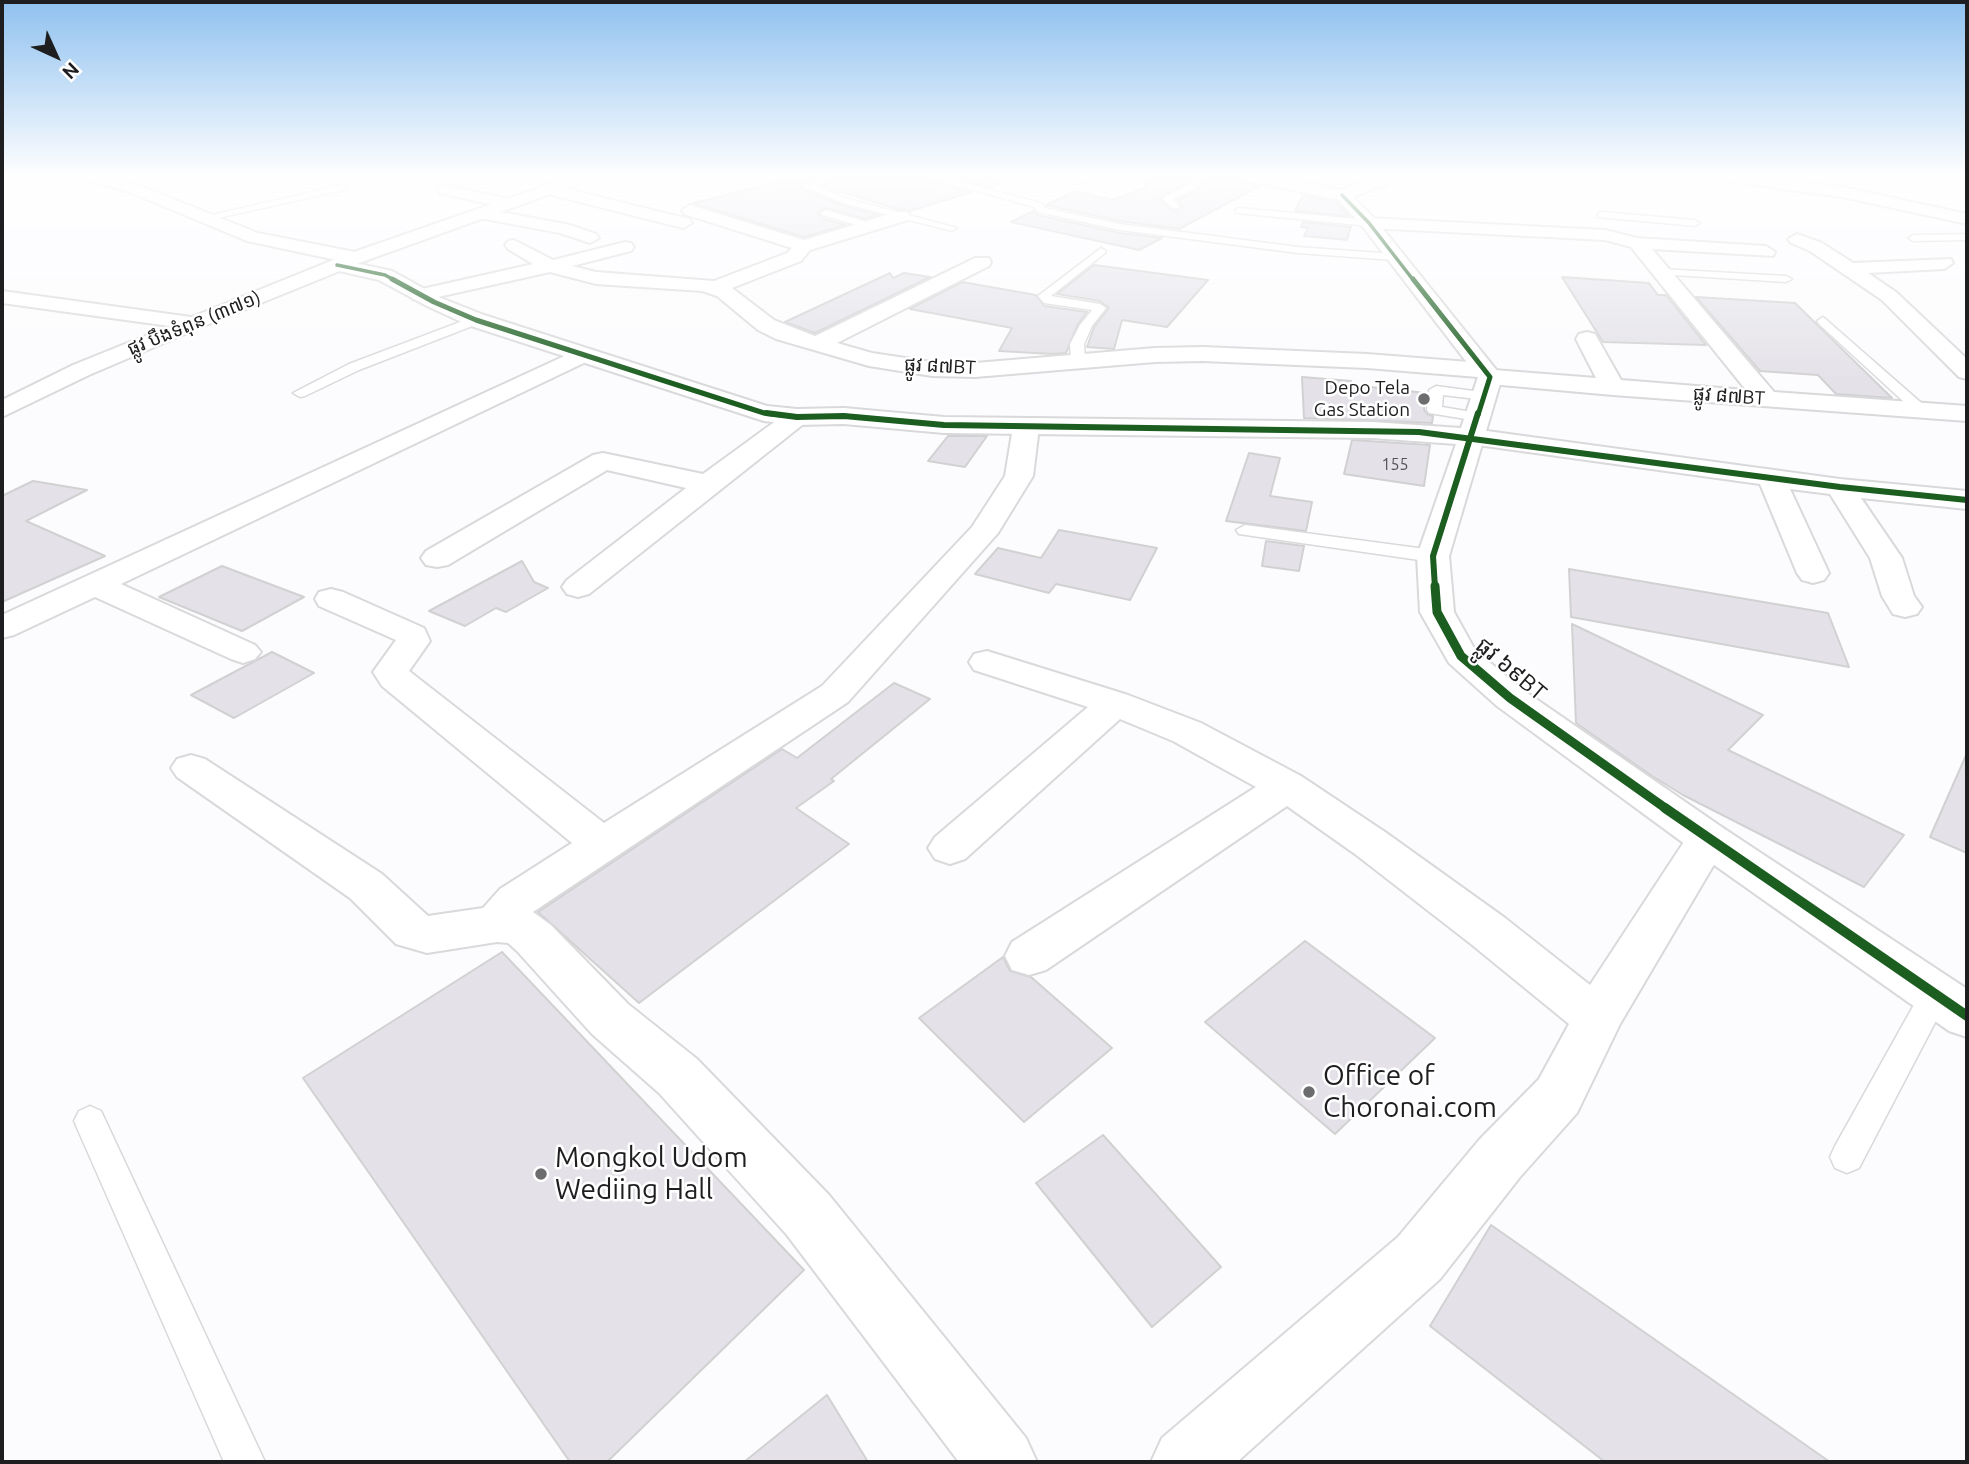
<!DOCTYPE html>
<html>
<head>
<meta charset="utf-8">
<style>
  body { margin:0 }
  #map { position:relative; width:1969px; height:1464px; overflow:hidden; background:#fcfcfe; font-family:Ubuntu,sans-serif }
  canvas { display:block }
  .frame { position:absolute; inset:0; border:4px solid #1e1e20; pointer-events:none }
  .north { position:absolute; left:21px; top:21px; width:70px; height:70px; -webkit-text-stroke:5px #fff; paint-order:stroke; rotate:135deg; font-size:19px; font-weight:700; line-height:28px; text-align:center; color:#1e1e20 }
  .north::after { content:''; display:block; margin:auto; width:24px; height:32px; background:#1e1e20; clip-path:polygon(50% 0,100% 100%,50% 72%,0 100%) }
</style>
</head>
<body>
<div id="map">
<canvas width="1969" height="1464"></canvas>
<div class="frame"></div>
<div class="north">N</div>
</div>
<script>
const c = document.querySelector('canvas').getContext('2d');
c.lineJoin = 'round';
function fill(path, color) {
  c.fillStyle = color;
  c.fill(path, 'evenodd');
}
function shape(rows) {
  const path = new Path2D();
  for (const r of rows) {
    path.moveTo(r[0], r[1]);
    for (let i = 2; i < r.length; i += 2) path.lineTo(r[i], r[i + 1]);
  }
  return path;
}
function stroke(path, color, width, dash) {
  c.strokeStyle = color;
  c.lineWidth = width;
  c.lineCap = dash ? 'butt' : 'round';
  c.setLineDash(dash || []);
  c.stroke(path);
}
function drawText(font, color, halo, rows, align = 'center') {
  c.font = font + ' Ubuntu,"Noto Sans Khmer",sans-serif';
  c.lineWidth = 5;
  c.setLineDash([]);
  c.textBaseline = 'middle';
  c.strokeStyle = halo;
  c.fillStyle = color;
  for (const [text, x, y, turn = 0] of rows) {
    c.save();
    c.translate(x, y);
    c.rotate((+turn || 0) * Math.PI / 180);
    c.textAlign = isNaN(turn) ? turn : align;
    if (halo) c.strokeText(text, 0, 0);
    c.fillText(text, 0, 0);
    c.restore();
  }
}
const building = shape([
  [804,176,819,176,802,185,802,189,845,206,878,215,865,219,825,208,818,212,821,218,846,225,804,237,693,203,804,176],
  [828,176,921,176,923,179,972,192,910,211,897,209,822,186,833,180,828,176],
  [946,176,998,176,999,184,990,187,946,176],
  [1145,176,1192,176,1187,183,1159,198,1172,211,1180,210,1183,206,1178,200,1197,191,1200,184,1211,176,1238,176,1247,183,1260,186,1179,229,1120,221,1046,205,1075,191,1112,200,1145,188,1145,176],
  [1303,195,1336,202,1349,216,1295,211,1303,195],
  [1034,211,1037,215,1120,233,1162,238,1139,250,1011,222,1034,211],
  [1303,222,1351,227,1347,240,1304,236,1308,228,1301,227,1303,222],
  [1094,265,1208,280,1167,327,1122,320,1114,349,1087,347,1094,327,1109,308,1100,301,1057,294,1094,265],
  [890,273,893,278,904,273,930,277,815,333,785,322,890,273],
  [1562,277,1649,283,1658,295,1666,295,1706,345,1603,342,1562,277],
  [962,282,1036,295,1044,306,1087,312,1078,324,1066,353,1053,354,999,351,1012,328,910,309,962,282],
  [1696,297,1795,303,1892,398,1836,394,1818,375,1760,371,1696,297],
  [1302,377,1351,381,1352,385,1426,393,1424,410,1427,414,1433,416,1432,423,1304,418,1302,377],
  [948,436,987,436,965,467,928,461,948,436],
  [1352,440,1430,445,1424,486,1344,474,1352,440],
  [1249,453,1280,458,1270,496,1312,502,1306,531,1226,521,1249,453],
  [33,481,87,490,26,521,105,556,2,602,2,496,33,481],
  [1059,530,1157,548,1130,600,1056,584,1049,593,975,574,998,548,1041,558,1059,530],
  [1266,541,1304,546,1299,571,1262,566,1266,541],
  [522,561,534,582,548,588,506,612,496,608,465,626,429,611,522,561],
  [222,566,304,597,242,631,159,597,222,566],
  [1569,569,1828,613,1849,667,1571,617,1569,569],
  [1572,624,1763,715,1728,750,1904,835,1864,887,1683,795,1652,776,1576,723,1572,624],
  [272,652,314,673,234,718,191,695,272,652],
  [894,683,930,699,831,779,834,781,796,808,849,844,639,1003,538,912,782,749,797,758,894,683],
  [1967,753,1967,853,1930,837,1967,753],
  [1305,941,1435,1038,1335,1134,1205,1022,1305,941],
  [502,952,804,1270,607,1462,570,1462,303,1078,502,952],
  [1003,957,1010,971,1031,977,1112,1048,1024,1122,919,1018,1003,957],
  [1103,1135,1221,1267,1152,1327,1036,1183,1103,1135],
  [1491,1225,1830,1462,1605,1462,1430,1326,1491,1225],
  [827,1395,868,1462,744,1462,827,1395]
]);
const service = shape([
  [924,176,937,176,1041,203,1045,208,1120,224,1298,247,1394,254,1399,257,1394,260,1298,253,1120,230,1038,212,1034,207,924,176],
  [1198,176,1209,176,1198,182,1196,189,1173,199,1180,206,1178,208,1172,208,1162,198,1189,185,1191,179,1198,176],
  [822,177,830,179,816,187,852,200,957,228,952,231,846,204,803,187,822,177],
  [342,185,345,186,345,190,204,221,199,218,342,185],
  [1239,208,1369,220,1374,223,1369,226,1236,213,1236,209,1239,208],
  [826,210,875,224,876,226,871,229,822,215,821,213,826,210],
  [1602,212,1695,220,1700,223,1695,226,1598,217,1598,213,1602,212],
  [1967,234,1967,240,1913,241,1908,238,1913,235,1967,234],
  [1101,248,1106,251,1105,253,1051,296,1100,304,1106,308,1092,326,1084,344,1085,361,1078,365,1071,361,1070,344,1080,325,1092,310,1044,303,1038,296,1101,248],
  [1661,269,1786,276,1792,279,1786,282,1657,274,1657,270,1661,269],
  [476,316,480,317,480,323,359,370,305,396,300,397,293,393,349,364,476,316],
  [1823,317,1927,408,1929,411,1927,414,1917,414,1819,324,1817,321,1823,317],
  [1436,386,1489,393,1491,396,1489,399,1484,400,1443,395,1442,407,1478,413,1485,417,1478,421,1429,413,1427,410,1429,390,1436,386],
  [1245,525,1433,550,1442,556,1433,562,1239,534,1236,530,1245,525],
  [1935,982,1945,985,1950,994,1859,1168,1847,1173,1835,1168,1830,1157,1835,1146,1925,985,1935,982],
  [90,1106,101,1111,265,1462,224,1462,74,1121,79,1111,90,1106]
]);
const minor = shape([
  [82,176,106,176,141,186,258,233,355,252,364,258,355,264,247,241,129,192,85,179,82,176],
  [1068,176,1094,176,1091,179,1073,184,1065,179,1068,176],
  [1240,176,1269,176,1342,190,1350,195,1342,200,1248,181,1240,176],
  [1720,176,1758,176,1847,188,1967,214,1967,224,1847,198,1728,181,1720,176],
  [546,184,689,219,692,223,683,228,540,192,538,189,540,186,546,184],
  [446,185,513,200,515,203,507,208,440,193,438,190,440,187,446,185],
  [690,205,804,240,896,212,908,212,910,216,908,220,810,250,801,261,732,288,774,320,815,336,975,258,989,258,991,262,989,266,837,343,872,353,932,362,975,363,1155,348,1203,347,1367,354,1482,363,1490,365,1494,370,1596,378,1576,339,1579,334,1587,332,1595,334,1621,380,1746,390,1631,247,1605,240,1369,228,1360,223,1369,218,1605,230,1637,238,1766,246,1775,252,1773,256,1652,249,1774,392,1967,406,1967,421,1613,395,1490,384,1482,382,1478,377,1367,368,1203,361,1155,362,975,377,932,376,869,366,776,339,758,330,717,296,702,291,596,284,550,272,420,301,413,299,410,295,413,291,533,264,508,249,505,245,508,241,514,240,553,260,625,242,631,243,634,247,631,251,572,266,596,272,714,281,787,253,792,248,684,214,682,210,690,205],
  [480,208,570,225,596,234,599,238,590,243,560,233,474,217,472,213,480,208],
  [1797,234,1822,243,1853,263,1951,259,1953,263,1944,269,1868,273,1896,292,1967,359,1967,379,1959,377,1882,300,1810,251,1791,243,1788,239,1797,234],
  [582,348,590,350,593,355,590,360,121,584,255,645,261,652,255,659,243,663,231,659,95,597,14,635,2,638,2,615,582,348],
  [797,409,806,412,810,417,806,422,589,594,578,597,567,594,562,587,567,580,686,488,607,470,448,565,437,567,426,565,421,558,426,551,593,455,603,453,703,474,788,412,797,409],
  [1026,419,1035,422,1039,427,1033,476,998,533,848,702,533,912,551,925,628,1004,697,1059,829,1195,1026,1438,1037,1462,959,1462,787,1235,659,1093,592,1034,517,951,508,943,497,942,427,953,396,944,350,898,177,777,171,768,177,759,191,755,205,759,382,874,428,916,483,908,500,889,572,843,382,686,373,672,396,640,319,606,315,599,319,592,331,589,343,592,424,628,430,641,409,671,604,823,822,686,972,527,1005,476,1013,427,1017,422,1026,419],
  [1472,429,1840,479,1967,491,1967,509,1861,498,1902,558,1914,596,1922,607,1917,614,1905,617,1893,614,1882,596,1870,558,1830,494,1790,489,1829,573,1824,580,1813,583,1802,580,1797,573,1760,484,1463,443,1459,437,1463,431,1472,429],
  [987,651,1128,695,1201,723,1301,776,1385,832,1505,918,1590,985,1693,828,1708,824,1723,828,1729,839,1620,1024,1577,1113,1520,1177,1440,1279,1237,1462,1151,1462,1162,1438,1398,1237,1480,1139,1539,1079,1569,1024,1471,944,1355,854,1287,806,1046,970,1029,975,1012,970,1005,956,1012,942,1256,787,1173,741,1120,719,965,859,950,864,935,859,928,848,935,837,1088,707,974,670,969,662,974,654,987,651]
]);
const tertiary = shape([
  [1381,176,1402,176,1399,179,1353,197,1375,219,1502,377,1449,556,1454,612,1475,650,1523,690,1723,828,1967,989,1967,1037,1949,1031,1693,850,1497,706,1449,663,1420,612,1417,556,1456,444,1372,438,944,433,844,424,797,425,764,421,468,325,427,306,379,280,330,269,328,265,337,259,392,271,441,298,484,315,767,406,797,409,844,408,944,417,1372,422,1461,428,1478,377,1363,227,1334,195,1336,192,1381,176],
  [2,291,191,317,199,318,202,323,199,328,191,329,2,303,2,291]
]);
const secondary = shape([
  [573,176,595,176,592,179,362,262,199,328,89,375,2,417,2,400,73,365,348,254,573,176]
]);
const cyclewayFar4 = shape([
  [1342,195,1369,223,1414,281],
  [337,265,385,275,396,281]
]);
const cyclewayFar3 = shape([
  [392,279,434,302,476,320,764,413,781,415],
  [1413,279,1490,377,1478,415]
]);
const cyclewayFar2 = shape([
  [766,413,797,417,844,416,944,425,1419,432,1840,487,1967,500],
  [1435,588,1433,556,1478,413]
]);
const cyclewayFar1 = shape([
  [1435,586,1437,612,1461,656,1510,698,1668,810]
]);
const cycleway = shape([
  [1665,808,1967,1016]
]);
const markers = [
  [1424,399,7,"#6c6c6e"],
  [1309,1092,7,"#6c6c6e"],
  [541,1174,7,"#6c6c6e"]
];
const farNumbernames = [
  ["155",1395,465]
];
const farStreetnames = [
  ["ផ្លូវ បឹងទំពុន (៣៧១)",194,323,-22],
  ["ផ្លូវ ៨៧BT",940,366,3],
  ["ផ្លូវ ៨៧BT",1729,396,4]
];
const farPoinames = [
  ["Depo Tela",1410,388],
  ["Gas Station",1410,410]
];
const streetNames = [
  ["ផ្លូវ ៦៩BT",1511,669,40]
];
const nearPoinames = [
  ["Office of",1323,1076],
  ["Choronai.com",1323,1108],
  ["Mongkol Udom",555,1158],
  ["Wediing Hall",555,1190]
];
fill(building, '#e4e2e8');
stroke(building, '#d1d1d2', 2);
stroke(service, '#d9d9db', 3);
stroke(minor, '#d9d9db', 4);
stroke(tertiary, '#d9d9db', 4);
stroke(secondary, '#d9d9db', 4);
fill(service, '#fff');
fill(minor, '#fff');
fill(tertiary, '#fff');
fill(secondary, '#fff');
stroke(cyclewayFar4, '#1b5e20', 3.5);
stroke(cyclewayFar3, '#1b5e20', 5);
stroke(cyclewayFar2, '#1b5e20', 6);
stroke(cyclewayFar1, '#1b5e20', 9);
stroke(cycleway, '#1b5e20', 10);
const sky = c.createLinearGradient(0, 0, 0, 381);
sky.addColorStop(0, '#8fc1ef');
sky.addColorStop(0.46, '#fefeff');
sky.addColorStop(1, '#fefeff00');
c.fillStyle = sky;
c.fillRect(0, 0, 1969, 381);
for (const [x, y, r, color] of markers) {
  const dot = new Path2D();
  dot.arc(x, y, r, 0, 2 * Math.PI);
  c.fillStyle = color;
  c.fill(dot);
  stroke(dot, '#fff', 2.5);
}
drawText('16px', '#535255', null, farNumbernames);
drawText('19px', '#1e1e20', '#fff', farStreetnames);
drawText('19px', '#1e1e20', '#fff', farPoinames, 'right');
drawText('23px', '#1e1e20', '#fff', streetNames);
drawText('28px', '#1e1e20', '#fff', nearPoinames, 'left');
</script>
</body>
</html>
